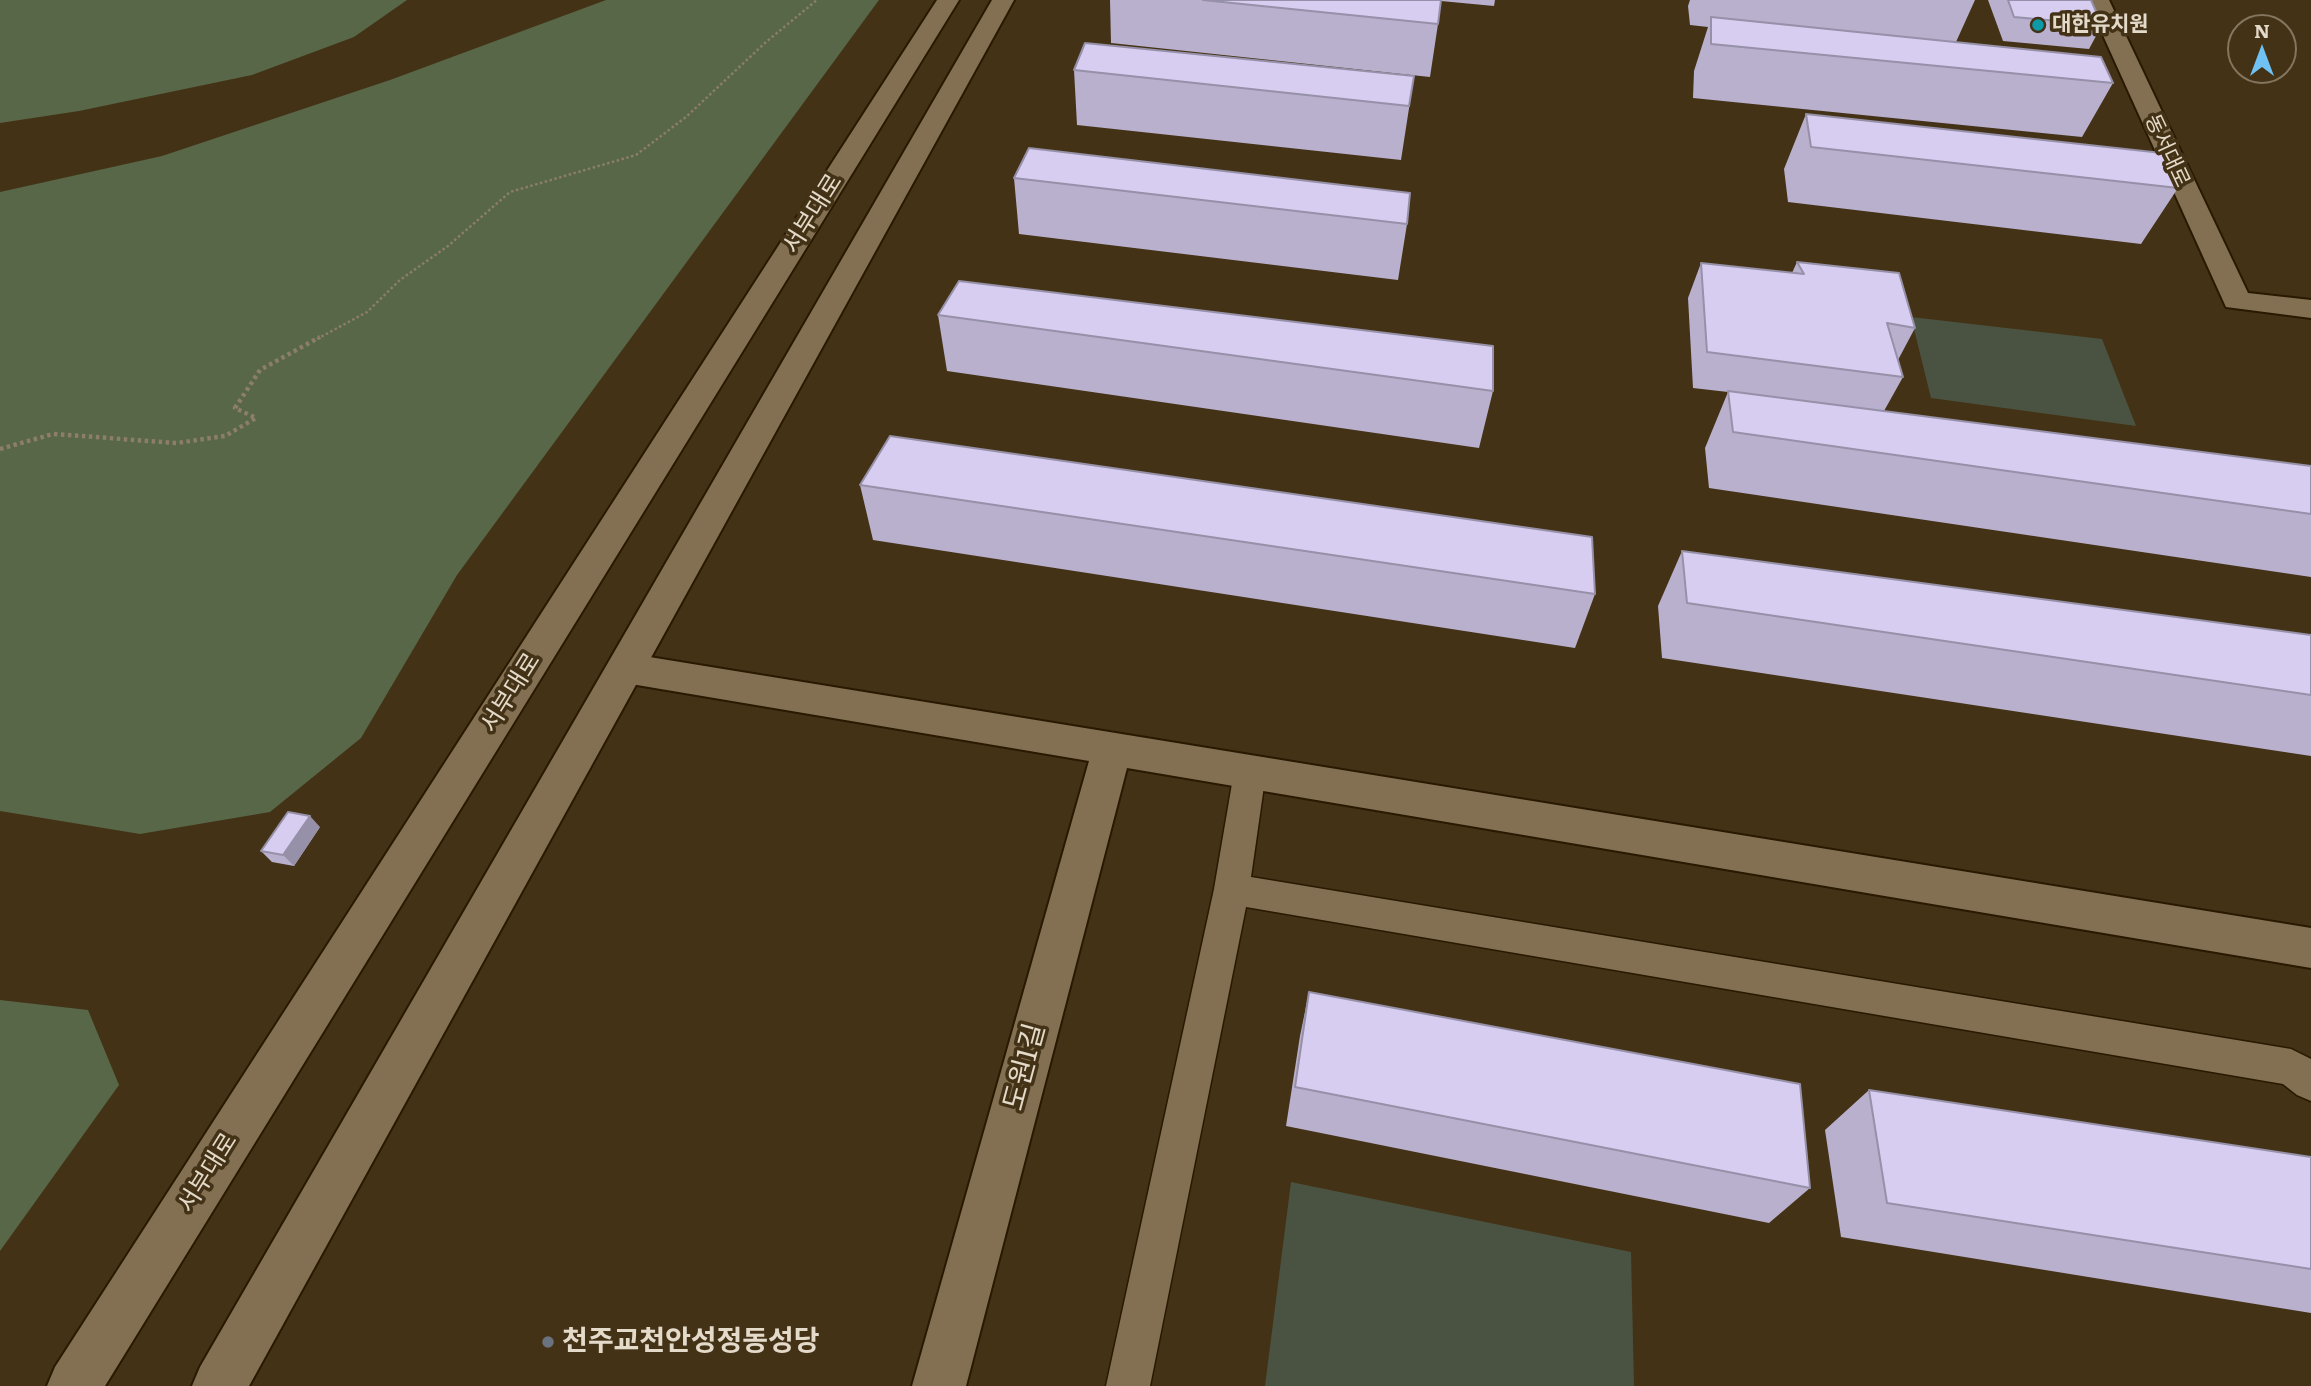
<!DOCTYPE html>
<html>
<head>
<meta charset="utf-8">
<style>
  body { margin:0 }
  #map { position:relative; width:2311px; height:1386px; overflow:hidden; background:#433216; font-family:Literata,serif }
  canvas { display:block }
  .north { position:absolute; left:2227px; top:14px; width:70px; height:70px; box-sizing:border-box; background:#433216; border:2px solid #83755e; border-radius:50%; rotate:0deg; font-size:19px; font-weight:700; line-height:28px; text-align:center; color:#e4daca }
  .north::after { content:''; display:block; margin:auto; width:24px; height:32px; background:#70c1f4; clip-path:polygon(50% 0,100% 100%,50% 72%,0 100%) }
</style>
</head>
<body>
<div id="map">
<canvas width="2311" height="1386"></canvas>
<div class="north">N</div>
</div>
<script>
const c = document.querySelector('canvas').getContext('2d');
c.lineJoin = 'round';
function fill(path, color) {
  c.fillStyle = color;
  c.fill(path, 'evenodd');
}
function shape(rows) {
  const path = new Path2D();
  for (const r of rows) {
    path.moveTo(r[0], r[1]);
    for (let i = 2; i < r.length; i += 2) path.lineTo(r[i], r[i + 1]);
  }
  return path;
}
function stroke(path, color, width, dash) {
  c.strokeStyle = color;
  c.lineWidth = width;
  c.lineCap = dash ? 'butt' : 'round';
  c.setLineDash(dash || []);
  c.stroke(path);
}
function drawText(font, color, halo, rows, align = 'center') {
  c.font = font + ' Literata,"Noto Sans KR",serif';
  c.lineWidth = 7;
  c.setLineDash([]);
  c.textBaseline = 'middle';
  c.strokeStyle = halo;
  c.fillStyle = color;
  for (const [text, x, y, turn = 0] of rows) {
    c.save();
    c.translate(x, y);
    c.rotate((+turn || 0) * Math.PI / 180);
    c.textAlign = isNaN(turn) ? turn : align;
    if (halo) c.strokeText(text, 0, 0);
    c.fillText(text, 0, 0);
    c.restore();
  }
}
const green = shape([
  [1911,317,2102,339,2136,426,1931,398],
  [1291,1182,1631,1252,1634,1386,1265,1386]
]);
const forest = shape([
  [0,0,407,0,354,37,252,75,79,111,0,123],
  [606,0,879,0,457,575,361,738,270,812,140,834,0,811,0,192,162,156,390,80],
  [0,1000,88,1010,119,1085,0,1251]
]);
const pathFar1 = shape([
  [317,339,367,312,400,280,448,246,510,192,636,155,686,117,766,42,817,0]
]);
const path = shape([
  [0,449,53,434,177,443,225,436,256,418,235,408,260,370,320,337]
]);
const service = shape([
  [1250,758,1262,762,1266,772,1251,877,2291,1049,2311,1059,2311,1101,2297,1095,2283,1084,1246,907,1150,1386,1106,1386,1214,889,1234,772,1238,762,1250,758]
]);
const minor = shape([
  [2087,0,2109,0,2248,293,2311,300,2311,318,2226,307,2087,0],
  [625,653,2311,928,2311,968,1127,768,966,1386,912,1386,1089,761,625,683,612,678,606,668,612,658,625,653]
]);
const secondary = shape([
  [937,0,959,0,105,1386,47,1386,55,1367,937,0],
  [992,0,1014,0,249,1386,192,1386,200,1367,992,0]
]);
const wall = shape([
  [1110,0,1495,0,1494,6,1441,1,1438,24,1430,77,1111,43],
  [1690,0,1975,0,1956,42,2113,83,2082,137,1693,98,1694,71,1708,27,1690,25,1688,6],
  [1988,0,2091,0,2102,25,2089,49,2003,41],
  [1074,70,1414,76,1401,160,1077,125],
  [1806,114,2178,188,2141,244,1788,202,1784,169],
  [1014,178,1407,224,1398,280,1019,234],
  [1797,262,1915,328,1898,360,1903,377,1884,411,2311,466,2311,577,1709,488,1705,448,1728,392,1693,388,1688,298,1701,263,1792,273],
  [938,315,1493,391,1479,448,947,371],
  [860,485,1595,594,1575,648,873,540],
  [1682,551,2311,635,2311,756,1662,658,1658,606],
  [320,827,294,866,272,862,261,851],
  [1309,992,1810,1188,1769,1223,1286,1126,1300,1036],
  [1869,1090,2311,1157,2311,1313,1841,1237,1825,1130]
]);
const shadedWall = shape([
  [310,816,320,827,294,866,283,855]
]);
const building = shape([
  [1203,0,1441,0,1438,24,1203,0],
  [2008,0,2091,0,2102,25,2014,17,2008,0],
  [1711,17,2101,57,2113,83,1711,44,1711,17],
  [1085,43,1414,76,1409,106,1074,70,1085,43],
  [1806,114,2162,153,2178,188,1811,147,1806,114],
  [1029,148,1410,193,1407,224,1014,178,1029,148],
  [1797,262,1899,273,1915,328,1887,323,1903,377,1707,352,1701,263,1804,274,1797,262],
  [959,281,1493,346,1493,391,938,315,959,281],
  [1728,391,2311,466,2311,514,1733,432,1728,391],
  [890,436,1592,537,1595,594,860,485,890,436],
  [1682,551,2311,635,2311,695,1687,603,1682,551],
  [288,812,310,816,283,855,261,851,288,812],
  [1309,992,1800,1084,1810,1188,1295,1087,1309,992],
  [1869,1090,2311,1157,2311,1269,1887,1203,1869,1090]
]);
const markers = [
  [2038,25,7,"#0f9aa8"],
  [548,1342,7,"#6b7280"]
];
const farPoinames = [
  ["대한유치원",2052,25]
];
const farStreetnames = [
  ["동서대로",2167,151,65]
];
const streetNames = [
  ["서부대로",813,214,-58],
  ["서부대로",511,693,-58],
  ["서부대로",208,1173,-58]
];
const nearStreetnames = [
  ["도원1길",1025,1067,-75]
];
const nearPoinames = [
  ["천주교천안성정동성당",562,1342]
];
fill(green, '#4a5341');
fill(forest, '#576748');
stroke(service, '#291900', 3);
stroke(minor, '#291900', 4);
stroke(secondary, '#291900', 4);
stroke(pathFar1, '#8c7e68', 2.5, [2.5, 2.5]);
stroke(path, '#8c7e68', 4.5, [3.5, 3.5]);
fill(service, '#837053');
fill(minor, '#837053');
fill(secondary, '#837053');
fill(wall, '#b9b0ce');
fill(shadedWall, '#9690a8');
fill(building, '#d7cdf0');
stroke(building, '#9690a8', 2);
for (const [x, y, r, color] of markers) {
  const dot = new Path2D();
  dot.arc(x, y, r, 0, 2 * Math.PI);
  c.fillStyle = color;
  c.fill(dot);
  stroke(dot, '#433216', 2.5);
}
drawText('bold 21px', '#e4daca', '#433216', farPoinames, 'left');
drawText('21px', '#e4daca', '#433216', farStreetnames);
drawText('24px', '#e4daca', '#433216', streetNames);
drawText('28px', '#e4daca', '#433216', nearStreetnames);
drawText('bold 28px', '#e4daca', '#433216', nearPoinames, 'left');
</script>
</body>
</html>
